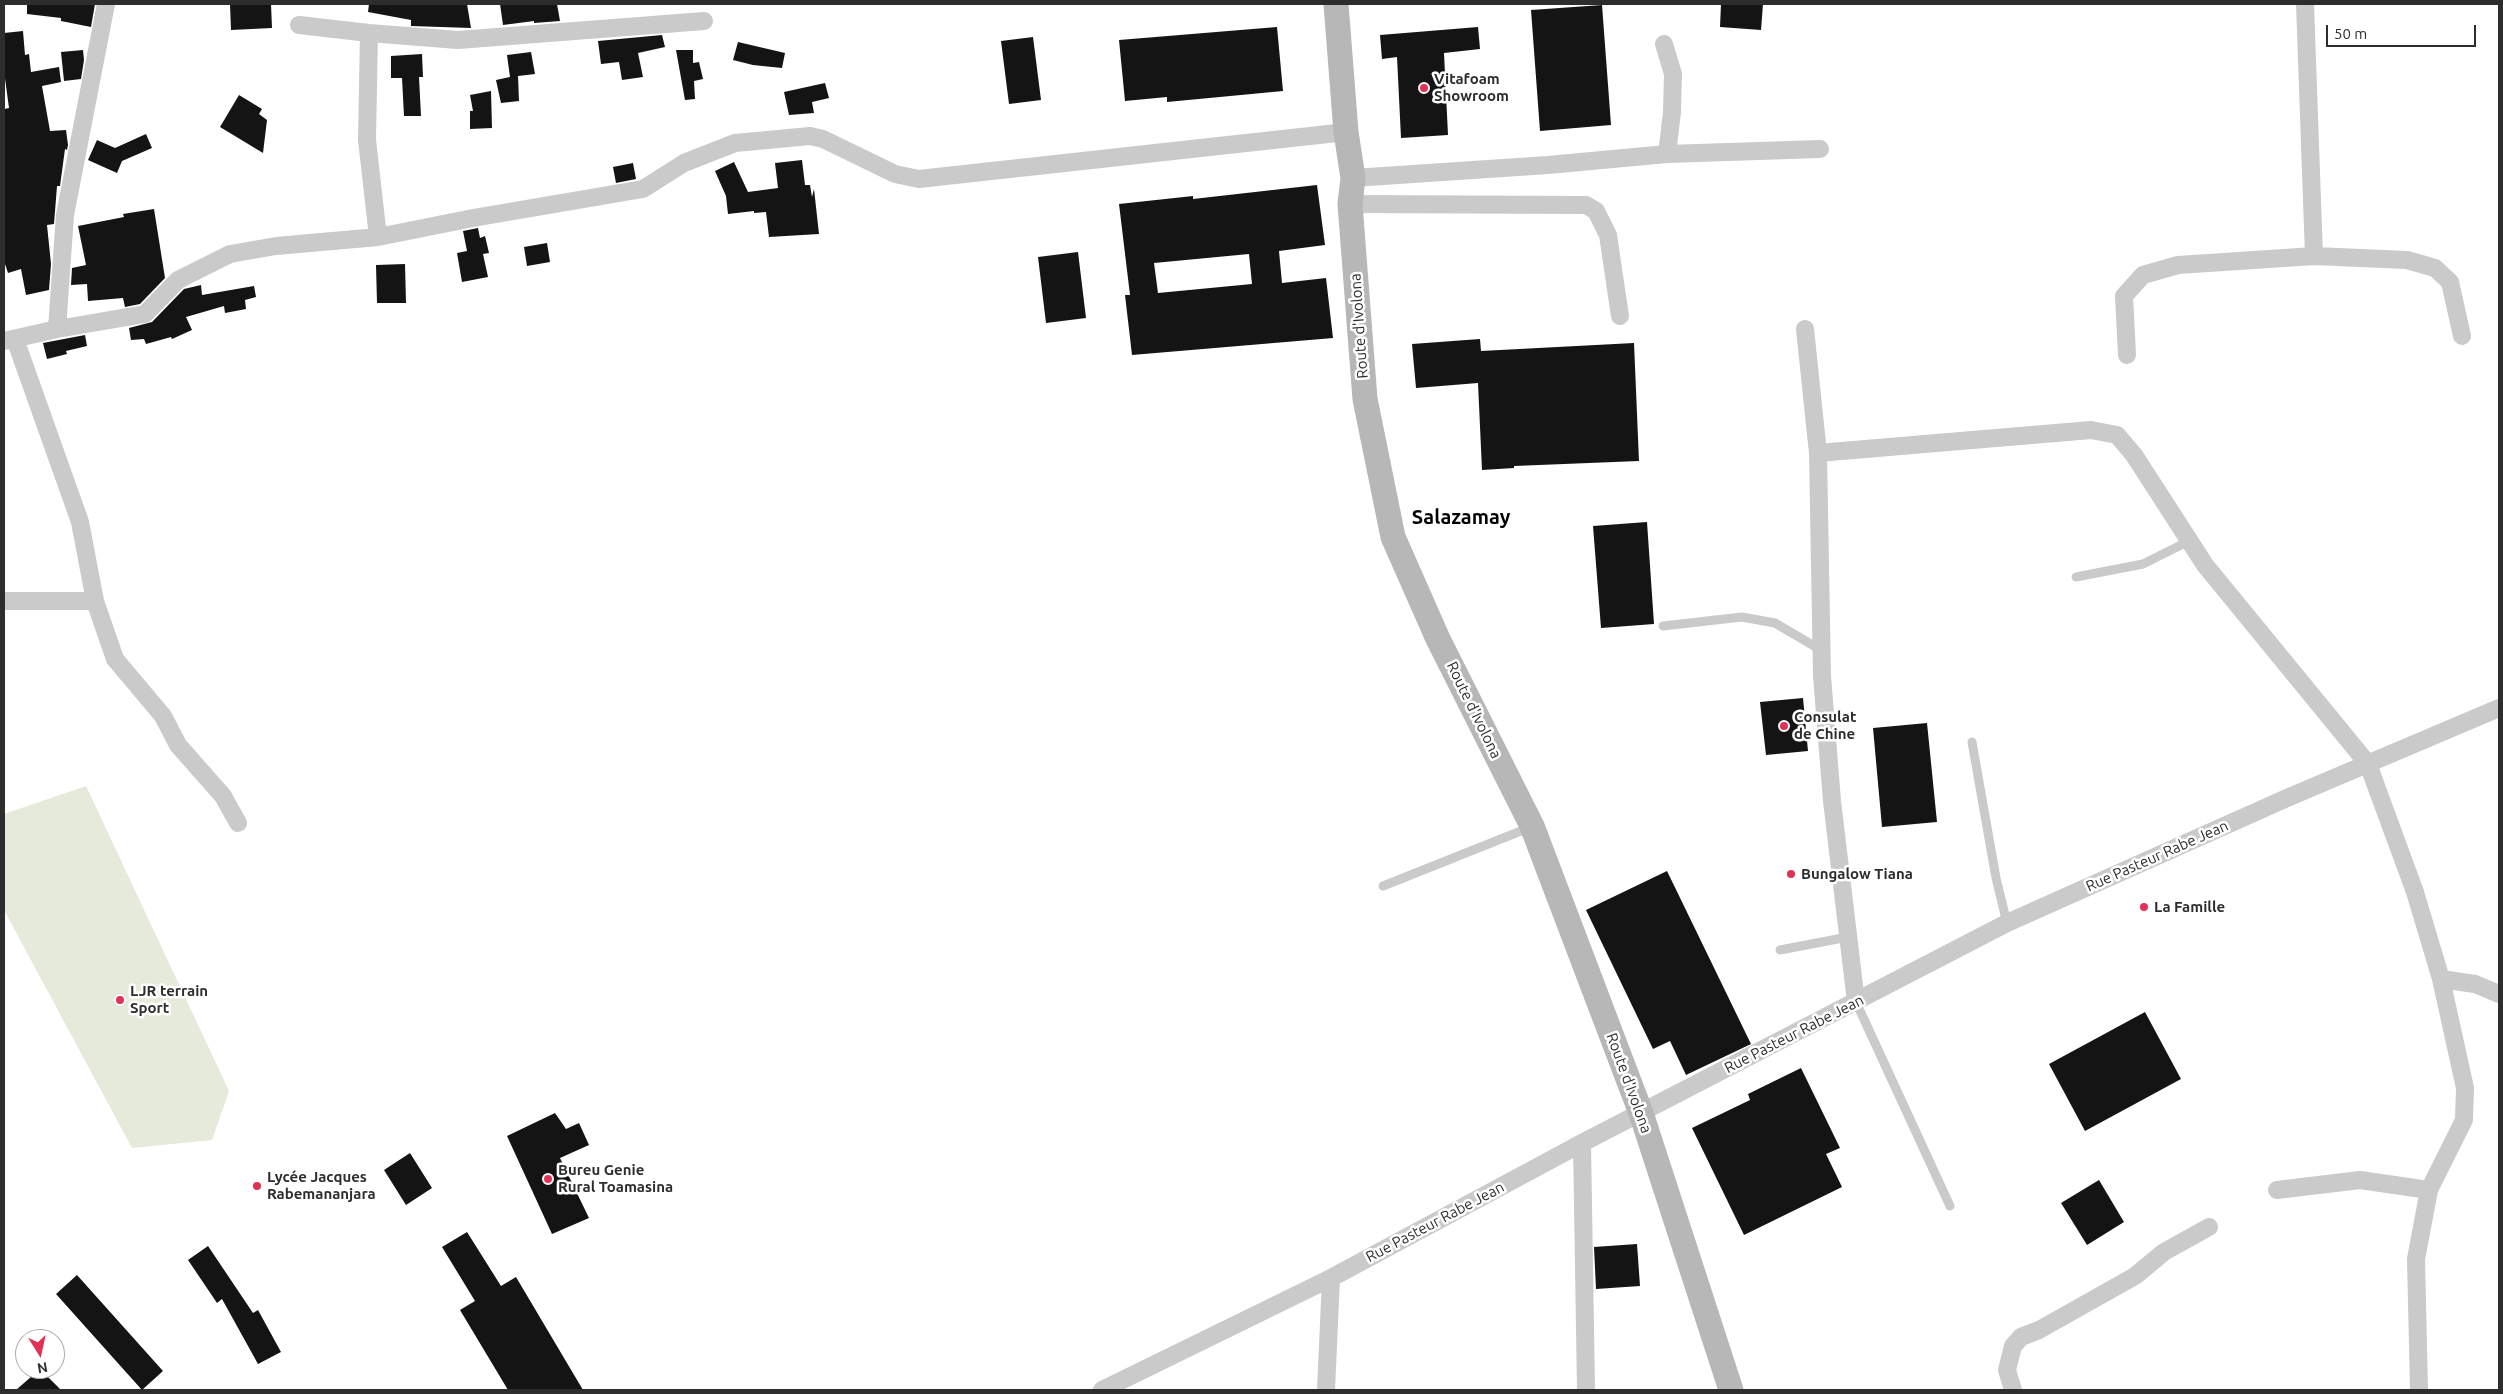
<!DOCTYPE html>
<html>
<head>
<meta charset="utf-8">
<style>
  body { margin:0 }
  #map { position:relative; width:2503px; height:1394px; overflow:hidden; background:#fff; font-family:Ubuntu,sans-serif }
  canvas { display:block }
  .frame { position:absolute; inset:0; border:5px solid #2d2d2d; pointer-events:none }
  .north { position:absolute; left:15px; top:1329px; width:50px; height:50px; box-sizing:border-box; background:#fff; border:1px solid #ababab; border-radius:50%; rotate:170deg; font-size:14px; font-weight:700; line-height:20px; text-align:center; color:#2d2d2d }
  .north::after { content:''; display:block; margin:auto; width:18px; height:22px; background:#e23156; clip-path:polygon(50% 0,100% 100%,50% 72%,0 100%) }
  .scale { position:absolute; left:2326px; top:25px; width:150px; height:22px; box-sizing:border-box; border:2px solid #2d2d2d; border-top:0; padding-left:6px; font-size:15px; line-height:18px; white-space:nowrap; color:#2d2d2d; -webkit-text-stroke:4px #fff; paint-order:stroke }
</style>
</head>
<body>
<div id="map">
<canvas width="2503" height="1394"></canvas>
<div class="frame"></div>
<div class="north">N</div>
<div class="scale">50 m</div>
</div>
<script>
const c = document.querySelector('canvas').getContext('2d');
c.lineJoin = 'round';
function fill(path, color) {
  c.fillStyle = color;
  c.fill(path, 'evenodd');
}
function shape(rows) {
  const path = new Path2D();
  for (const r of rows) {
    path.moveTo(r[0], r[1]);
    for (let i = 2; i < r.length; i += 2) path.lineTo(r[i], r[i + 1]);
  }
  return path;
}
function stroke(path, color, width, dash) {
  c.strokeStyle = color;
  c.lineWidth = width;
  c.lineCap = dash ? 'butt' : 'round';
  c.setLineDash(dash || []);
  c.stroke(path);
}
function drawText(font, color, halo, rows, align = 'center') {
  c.font = font + ' Ubuntu,sans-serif';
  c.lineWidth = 5;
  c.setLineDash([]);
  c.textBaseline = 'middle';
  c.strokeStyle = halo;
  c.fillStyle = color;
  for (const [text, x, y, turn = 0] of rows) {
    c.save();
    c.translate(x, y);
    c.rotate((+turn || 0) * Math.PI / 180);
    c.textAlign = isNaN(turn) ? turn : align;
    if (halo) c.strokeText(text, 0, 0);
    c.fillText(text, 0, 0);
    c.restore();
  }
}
const green = shape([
  [86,786,229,1091,212,1140,132,1148,4,910,4,814]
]);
const building = shape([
  [27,4,95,4,91,27,61,21,61,18,27,14],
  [230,4,271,4,272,28,231,30],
  [369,4,467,4,471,28,411,26,411,20,368,12],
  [500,4,557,4,560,21,534,23,534,21,503,25],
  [1721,4,1763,4,1761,30,1720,27],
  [1602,5,1611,125,1540,131,1531,10],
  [1277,27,1283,91,1167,102,1167,97,1125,101,1119,40],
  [1478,27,1480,49,1444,53,1448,135,1401,138,1397,57,1382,59,1380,35],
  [23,31,25,55,29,54,31,72,59,67,61,82,42,86,50,131,66,130,68,145,67,150,65,149,60,186,57,186,54,224,47,225,51,264,49,290,26,295,21,269,8,273,4,261,4,109,9,108,4,71,4,33],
  [662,35,665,47,638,53,643,77,622,80,619,62,601,64,598,41],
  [1033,37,1041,100,1009,104,1001,41],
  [738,42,785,53,782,68,753,65,733,60],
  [83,50,84,60,81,79,64,81,61,52],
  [676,50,693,50,693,63,699,62,703,79,694,81,695,99,685,100],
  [531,52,535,74,518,76,519,101,501,103,496,80,510,77,507,55],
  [422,54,423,77,419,77,421,116,404,116,402,78,391,78,391,56],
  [825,83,829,98,812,102,814,113,789,115,784,92],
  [491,91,492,128,470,129,470,111,473,111,470,95],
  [239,95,262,109,259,114,267,120,263,153,220,127],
  [146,134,152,148,122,161,117,173,88,160,97,140,115,148],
  [802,160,805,185,810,185,812,197,814,189,819,234,769,237,766,212,754,213,754,211,728,214,726,196,715,171,734,162,748,192,778,188,775,163],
  [633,163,636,179,616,183,613,167],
  [1317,185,1325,245,1279,251,1282,283,1326,278,1333,338,1132,355,1125,295,1130,295,1119,204,1193,196,1193,199],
  [1249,254,1252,284,1158,293,1154,263],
  [154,209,165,278,140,304,125,307,123,298,88,301,87,284,71,285,72,268,86,265,78,226,124,217,123,214],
  [478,228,480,238,485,236,489,253,483,254,488,277,462,282,457,253,467,251,463,231],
  [547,243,550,262,527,266,524,247],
  [1078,252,1086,318,1046,323,1038,257],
  [405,264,406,303,377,303,376,265],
  [201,285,202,295,254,286,256,297,245,300,246,309,225,313,224,306,186,317,192,330,172,339,171,337,146,344,144,339,131,340,129,328,152,322,184,289],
  [85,335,87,346,66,351,67,354,47,359,43,343],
  [1480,339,1481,351,1634,343,1639,461,1514,466,1514,468,1482,470,1478,383,1416,388,1412,344],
  [1647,522,1654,624,1601,628,1593,526],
  [1803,698,1808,751,1766,755,1760,702],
  [1927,723,1937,822,1882,827,1873,728],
  [1667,871,1751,1044,1686,1075,1670,1041,1653,1049,1586,910],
  [2145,1012,2181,1079,2085,1131,2049,1064],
  [1801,1068,1840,1148,1826,1154,1842,1187,1744,1235,1692,1128,1750,1100,1748,1094],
  [555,1113,566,1129,579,1123,589,1145,560,1158,589,1218,552,1234,507,1136],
  [410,1153,432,1188,406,1205,384,1170],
  [2099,1180,2124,1222,2087,1245,2061,1203],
  [467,1232,501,1286,516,1277,583,1390,508,1390,460,1310,475,1301,442,1247],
  [1637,1244,1640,1286,1596,1289,1594,1247],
  [208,1246,253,1313,258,1310,281,1352,258,1364,222,1299,217,1303,188,1260],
  [77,1275,163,1371,142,1390,56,1294],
  [40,1369,61,1390,16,1390]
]);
const service = shape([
  [2076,577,2143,564,2189,541],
  [1663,626,1742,617,1775,623,1821,650],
  [1972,742,1996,878,2007,923],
  [1383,886,1531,827],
  [1780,950,1848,937],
  [1856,1002,1950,1206]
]);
const minor = shape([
  [2305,4,2314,256,2407,260,2435,268,2450,282,2462,336],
  [299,25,369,33,367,140,378,237],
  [369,33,458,40,704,21],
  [1667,154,1820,149],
  [1353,178,1548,165,1667,154,1672,112,1673,74,1664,44],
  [1350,204,1586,205,1596,211,1608,235,1620,316],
  [57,329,145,314,178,280,230,254,276,246,378,237,473,218,643,189,684,163,735,143,810,136,823,139,895,174,919,179,1346,132],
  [1805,329,1818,453,1822,676,1832,801,1856,1002],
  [15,339,80,522,95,601,115,659,163,716,178,745,223,796,238,823],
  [4,341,57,329,65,215,106,4],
  [2127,355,2124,296,2143,275,2178,265,2314,256],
  [1818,453,2091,430,2117,435,2134,455,2205,565,2368,764,2415,892,2441,979,2465,1088,2464,1120,2429,1190,2416,1259,2419,1390],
  [4,601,95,601],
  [2441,979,2475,984,2499,994],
  [1582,1143,1586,1390],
  [2277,1190,2360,1180,2429,1190],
  [1102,1390,1331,1278,1582,1143,2007,923,2287,798,2499,708],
  [1326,1390,1331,1278],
  [2013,1390,2007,1370,2013,1346,2021,1337,2039,1330,2135,1276,2164,1252,2209,1227]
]);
const secondary = shape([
  [1336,4,1346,132,1353,178,1350,204,1365,399,1393,537,1438,639,1532,826,1641,1113,1731,1390]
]);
const markers = [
  [1424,88,5,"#e23156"],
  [1784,726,5,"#e23156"],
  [1791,874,5,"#e23156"],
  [2144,907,5,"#e23156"],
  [120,1000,5,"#e23156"],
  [548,1179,5,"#e23156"],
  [257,1186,5,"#e23156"]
];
const poiNames = [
  ["Vitafoam",1434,79],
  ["Showroom",1434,96],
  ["Consulat",1794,717],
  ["de Chine",1794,734],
  ["Bungalow Tiana",1801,874],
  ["La Famille",2154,907],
  ["LJR terrain",130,991],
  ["Sport",130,1008],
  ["Bureu Genie",558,1170],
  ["Rural Toamasina",558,1187],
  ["Lycée Jacques",267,1177],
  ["Rabemananjara",267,1194]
];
const streetNames = [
  ["Route d'Ivolona",1359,326,-94],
  ["Route d'Ivolona",1474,710,64],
  ["Rue Pasteur Rabe Jean",2157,856,-24],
  ["Rue Pasteur Rabe Jean",1794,1034,-27],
  ["Route d'Ivolona",1629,1083,70],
  ["Rue Pasteur Rabe Jean",1435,1222,-28]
];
const districtNames = [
  ["Salazamay",1461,517]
];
fill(green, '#e5eada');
fill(building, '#141414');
stroke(service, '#cacaca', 9);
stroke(minor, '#cacaca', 18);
stroke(secondary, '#b7b7b7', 25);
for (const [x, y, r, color] of markers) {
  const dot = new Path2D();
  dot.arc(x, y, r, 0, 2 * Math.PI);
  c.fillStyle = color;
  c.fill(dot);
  stroke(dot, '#fff', 2);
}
drawText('bold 15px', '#2d2d2d', '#fff', poiNames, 'left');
drawText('15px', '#2d2d2d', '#fff', streetNames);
drawText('bold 20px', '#000', '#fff', districtNames);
</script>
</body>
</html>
